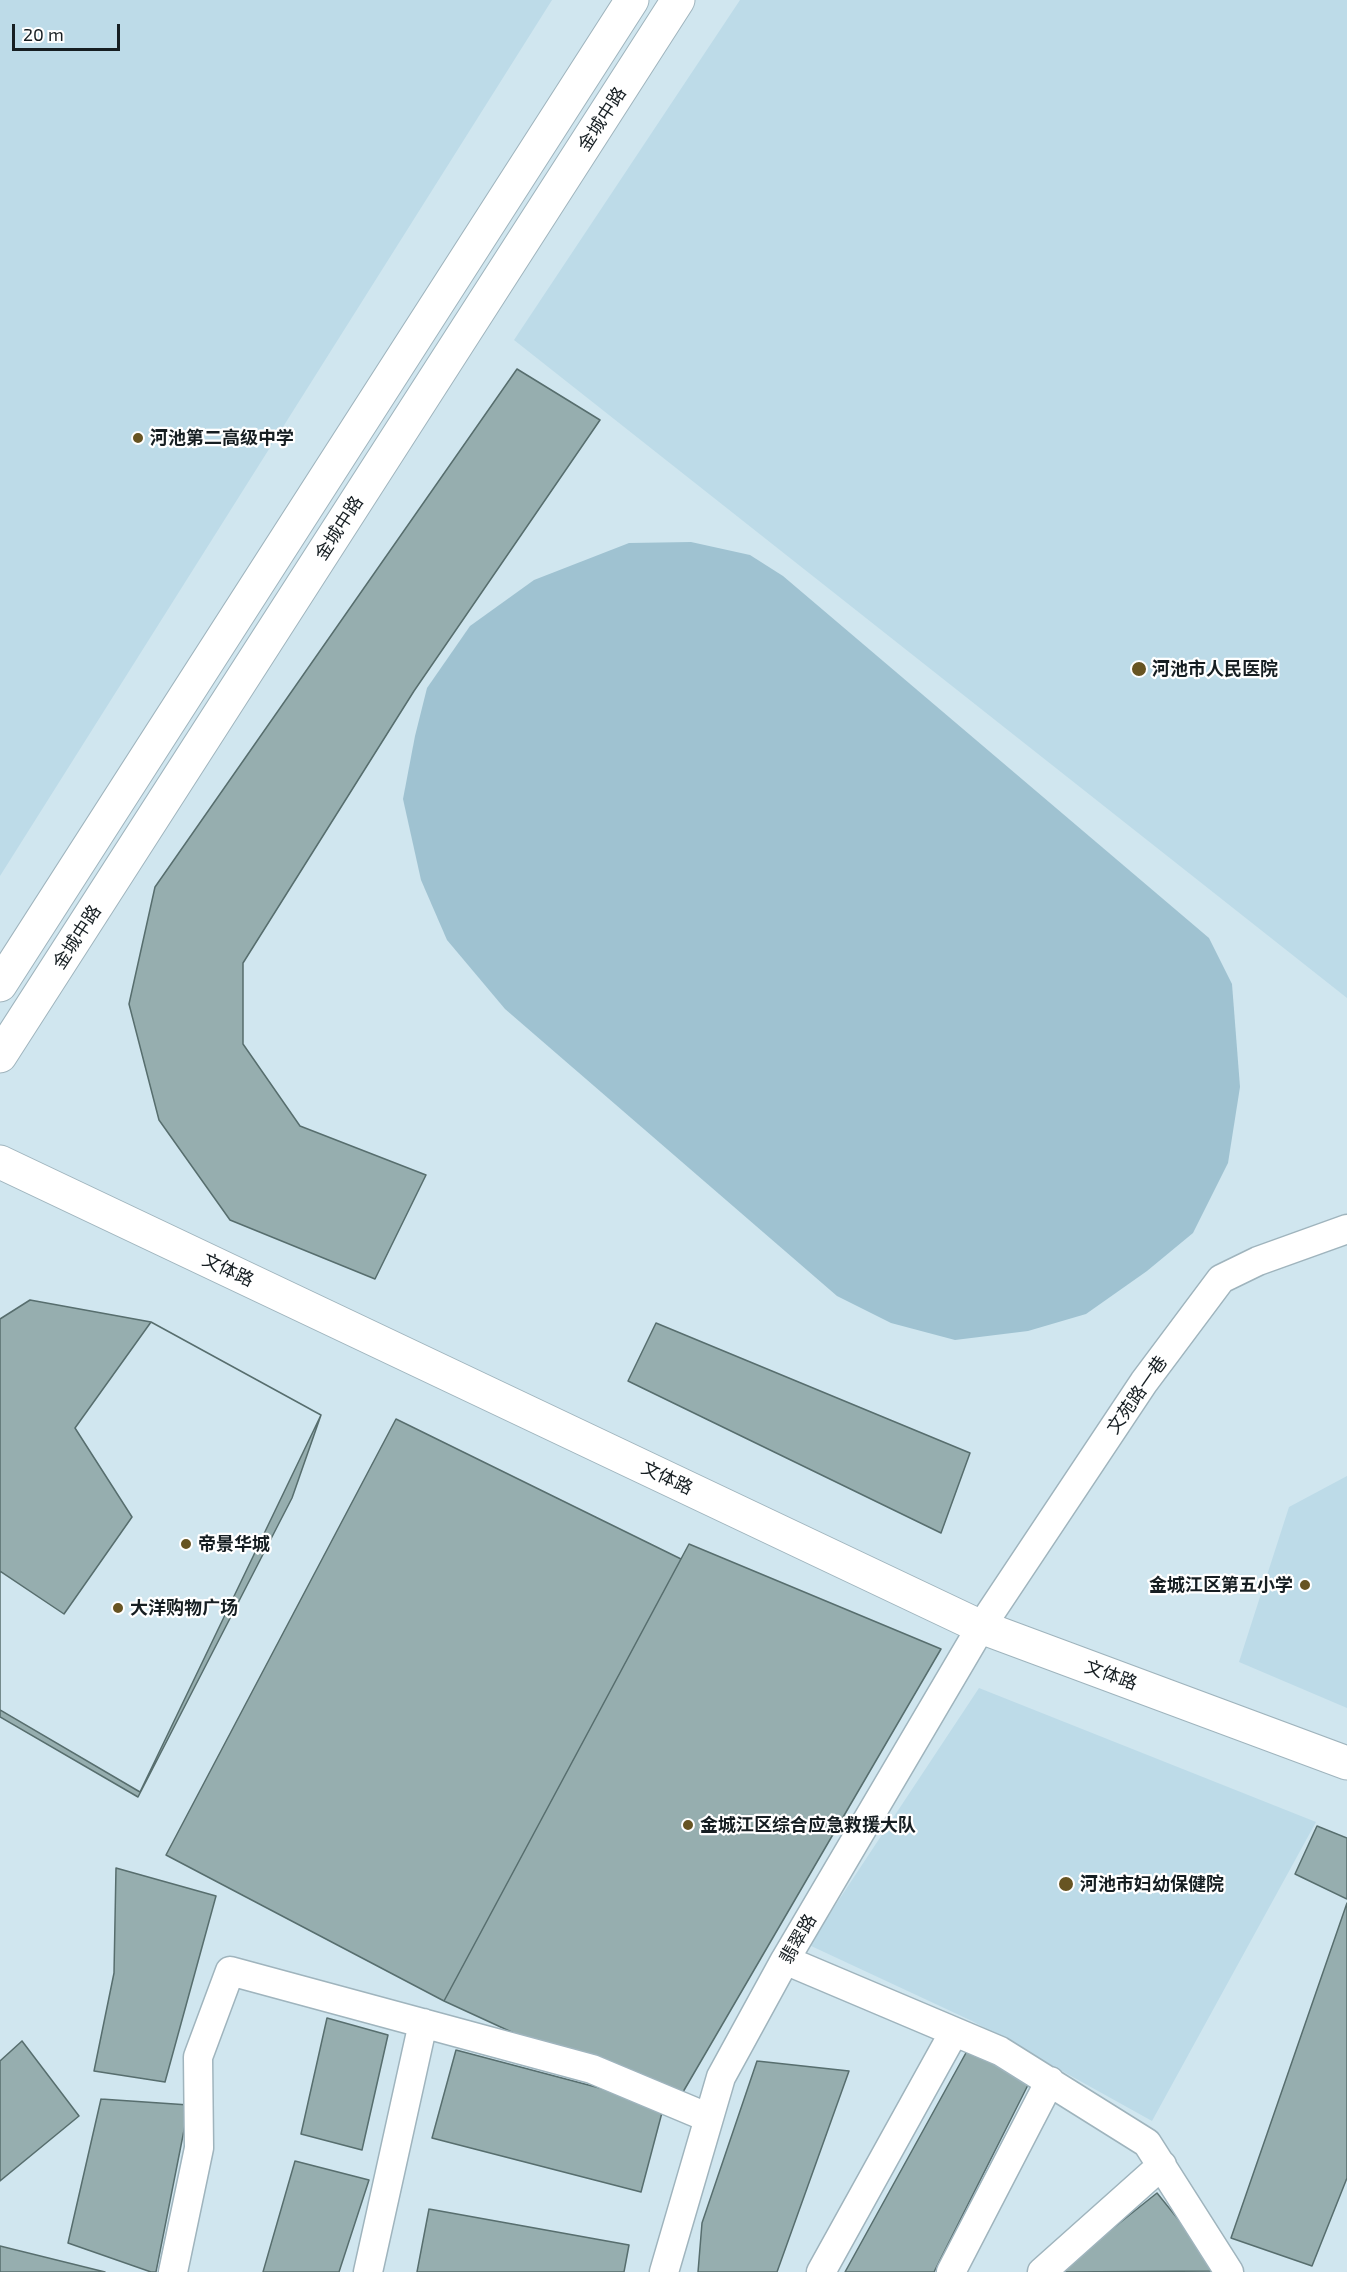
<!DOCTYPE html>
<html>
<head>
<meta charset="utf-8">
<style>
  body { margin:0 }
  #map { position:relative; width:1347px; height:2272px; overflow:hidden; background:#d0e6ef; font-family:"Exo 2",sans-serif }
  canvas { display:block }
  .scale { position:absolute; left:12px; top:24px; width:108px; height:27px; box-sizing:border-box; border:3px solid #161e22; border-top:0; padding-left:8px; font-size:18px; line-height:21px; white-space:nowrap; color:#161e22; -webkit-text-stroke:4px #fff; paint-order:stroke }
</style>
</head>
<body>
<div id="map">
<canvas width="1347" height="2272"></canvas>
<div class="scale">20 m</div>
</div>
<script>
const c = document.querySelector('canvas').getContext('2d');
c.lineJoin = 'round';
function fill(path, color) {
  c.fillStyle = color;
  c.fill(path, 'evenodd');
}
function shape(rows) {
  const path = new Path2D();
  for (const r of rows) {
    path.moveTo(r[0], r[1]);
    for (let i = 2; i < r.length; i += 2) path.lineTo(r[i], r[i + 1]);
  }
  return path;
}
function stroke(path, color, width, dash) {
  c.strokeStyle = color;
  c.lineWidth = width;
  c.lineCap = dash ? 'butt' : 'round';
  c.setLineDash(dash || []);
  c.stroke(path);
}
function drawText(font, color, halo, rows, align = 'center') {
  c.font = font + ' "Exo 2","Noto Sans SC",sans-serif';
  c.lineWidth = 4.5;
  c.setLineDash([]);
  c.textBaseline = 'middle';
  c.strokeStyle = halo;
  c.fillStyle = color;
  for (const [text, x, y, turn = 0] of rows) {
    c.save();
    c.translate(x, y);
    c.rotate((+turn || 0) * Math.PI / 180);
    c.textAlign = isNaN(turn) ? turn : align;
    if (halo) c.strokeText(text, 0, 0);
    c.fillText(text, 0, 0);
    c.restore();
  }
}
const built = shape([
  [0,0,552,0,0,876],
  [740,0,1347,0,1347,998,514,340],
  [1347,1476,1347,1708,1239,1662,1289,1507],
  [979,1688,1316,1822,1152,2121,972,2021,809,1945]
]);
const green = shape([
  [691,542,750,555,783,576,1209,938,1232,984,1240,1087,1228,1163,1193,1233,1147,1271,1086,1314,1028,1331,955,1340,891,1323,837,1296,505,1009,447,940,421,880,403,799,415,736,427,688,470,626,534,580,629,543]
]);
const building = shape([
  [517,369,600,420,414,691,243,963,243,1044,300,1126,426,1175,375,1279,230,1220,159,1120,129,1004,155,887,517,369],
  [30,1300,151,1322,321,1415,292,1498,138,1797,0,1717,0,1319,30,1300],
  [151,1322,321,1415,140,1792,0,1710,0,1571,64,1614,132,1517,75,1428,151,1322],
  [656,1323,970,1453,941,1533,628,1381,656,1323],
  [396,1419,681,1559,444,2001,166,1855,396,1419],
  [689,1544,941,1649,676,2104,592,2069,444,2001,689,1544],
  [1317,1826,1347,1838,1347,1899,1295,1874,1317,1826],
  [116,1868,216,1896,165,2082,94,2071,114,1973,116,1868],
  [1347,1903,1347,2178,1312,2266,1231,2238,1347,1903],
  [327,2018,388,2035,362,2150,301,2134,327,2018],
  [22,2041,79,2116,0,2181,0,2061,22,2041],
  [456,2050,664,2105,641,2192,432,2138,456,2050],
  [967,2051,1031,2079,934,2272,845,2272,967,2051],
  [757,2061,849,2071,777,2272,698,2272,702,2223,757,2061],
  [101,2099,189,2105,156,2272,151,2272,68,2243,101,2099],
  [295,2161,369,2180,339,2272,263,2272,295,2161],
  [1157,2193,1220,2271,1058,2272,1157,2193],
  [429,2209,629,2245,624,2272,417,2272,429,2209],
  [0,2246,105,2272,0,2272,0,2246]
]);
const street = shape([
  [785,1960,1000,2051,1147,2143,1229,2272],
  [173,2272,199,2148,198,2057,230,1971,592,2069,709,2118],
  [368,2272,423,2023],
  [664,2272,721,2077,785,1960,981,1627,1144,1382,1221,1279,1258,1261,1347,1229],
  [821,2272,954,2032],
  [951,2272,1050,2081],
  [1042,2272,1162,2165]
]);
const secondary = shape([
  [0,1162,981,1627,1347,1763]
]);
const primary = shape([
  [0,985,632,0],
  [0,1056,678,0]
]);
const markers = [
  [138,438,6,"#675422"],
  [1139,669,8,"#675422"],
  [186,1544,6,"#675422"],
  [1305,1585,6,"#675422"],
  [118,1608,6,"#675422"],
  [688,1825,6,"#675422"],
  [1066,1884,8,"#675422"]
];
const streetNames = [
  ["金城中路",602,119,-57],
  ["金城中路",339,528,-57],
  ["金城中路",77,937,-57],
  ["文体路",228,1270,25],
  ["文苑路一巷",1137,1395,-55],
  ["文体路",667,1478,25],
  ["文体路",1111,1675,20],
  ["翡翠路",798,1939,-60]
];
const poiNames = [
  ["河池第二高级中学",150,438],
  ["河池市人民医院",1152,669],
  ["帝景华城",198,1544],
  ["金城江区第五小学",1293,1585,"right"],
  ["大洋购物广场",130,1608],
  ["金城江区综合应急救援大队",700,1825],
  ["河池市妇幼保健院",1080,1884]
];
fill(built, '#bddbe8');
fill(green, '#9fc2d1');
fill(building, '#96aeaf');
stroke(building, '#576e6e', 1.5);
stroke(street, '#9fb4bd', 31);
stroke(secondary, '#9fb4bd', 35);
stroke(primary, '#9fb4bd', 35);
stroke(street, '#fff', 28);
stroke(secondary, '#fff', 33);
stroke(primary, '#fff', 33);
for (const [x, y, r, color] of markers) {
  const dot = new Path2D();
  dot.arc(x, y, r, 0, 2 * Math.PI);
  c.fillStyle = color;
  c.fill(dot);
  stroke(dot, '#fff', 2);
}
drawText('18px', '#161e22', '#fff', streetNames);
drawText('bold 18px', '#161e22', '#fff', poiNames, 'left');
</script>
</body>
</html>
